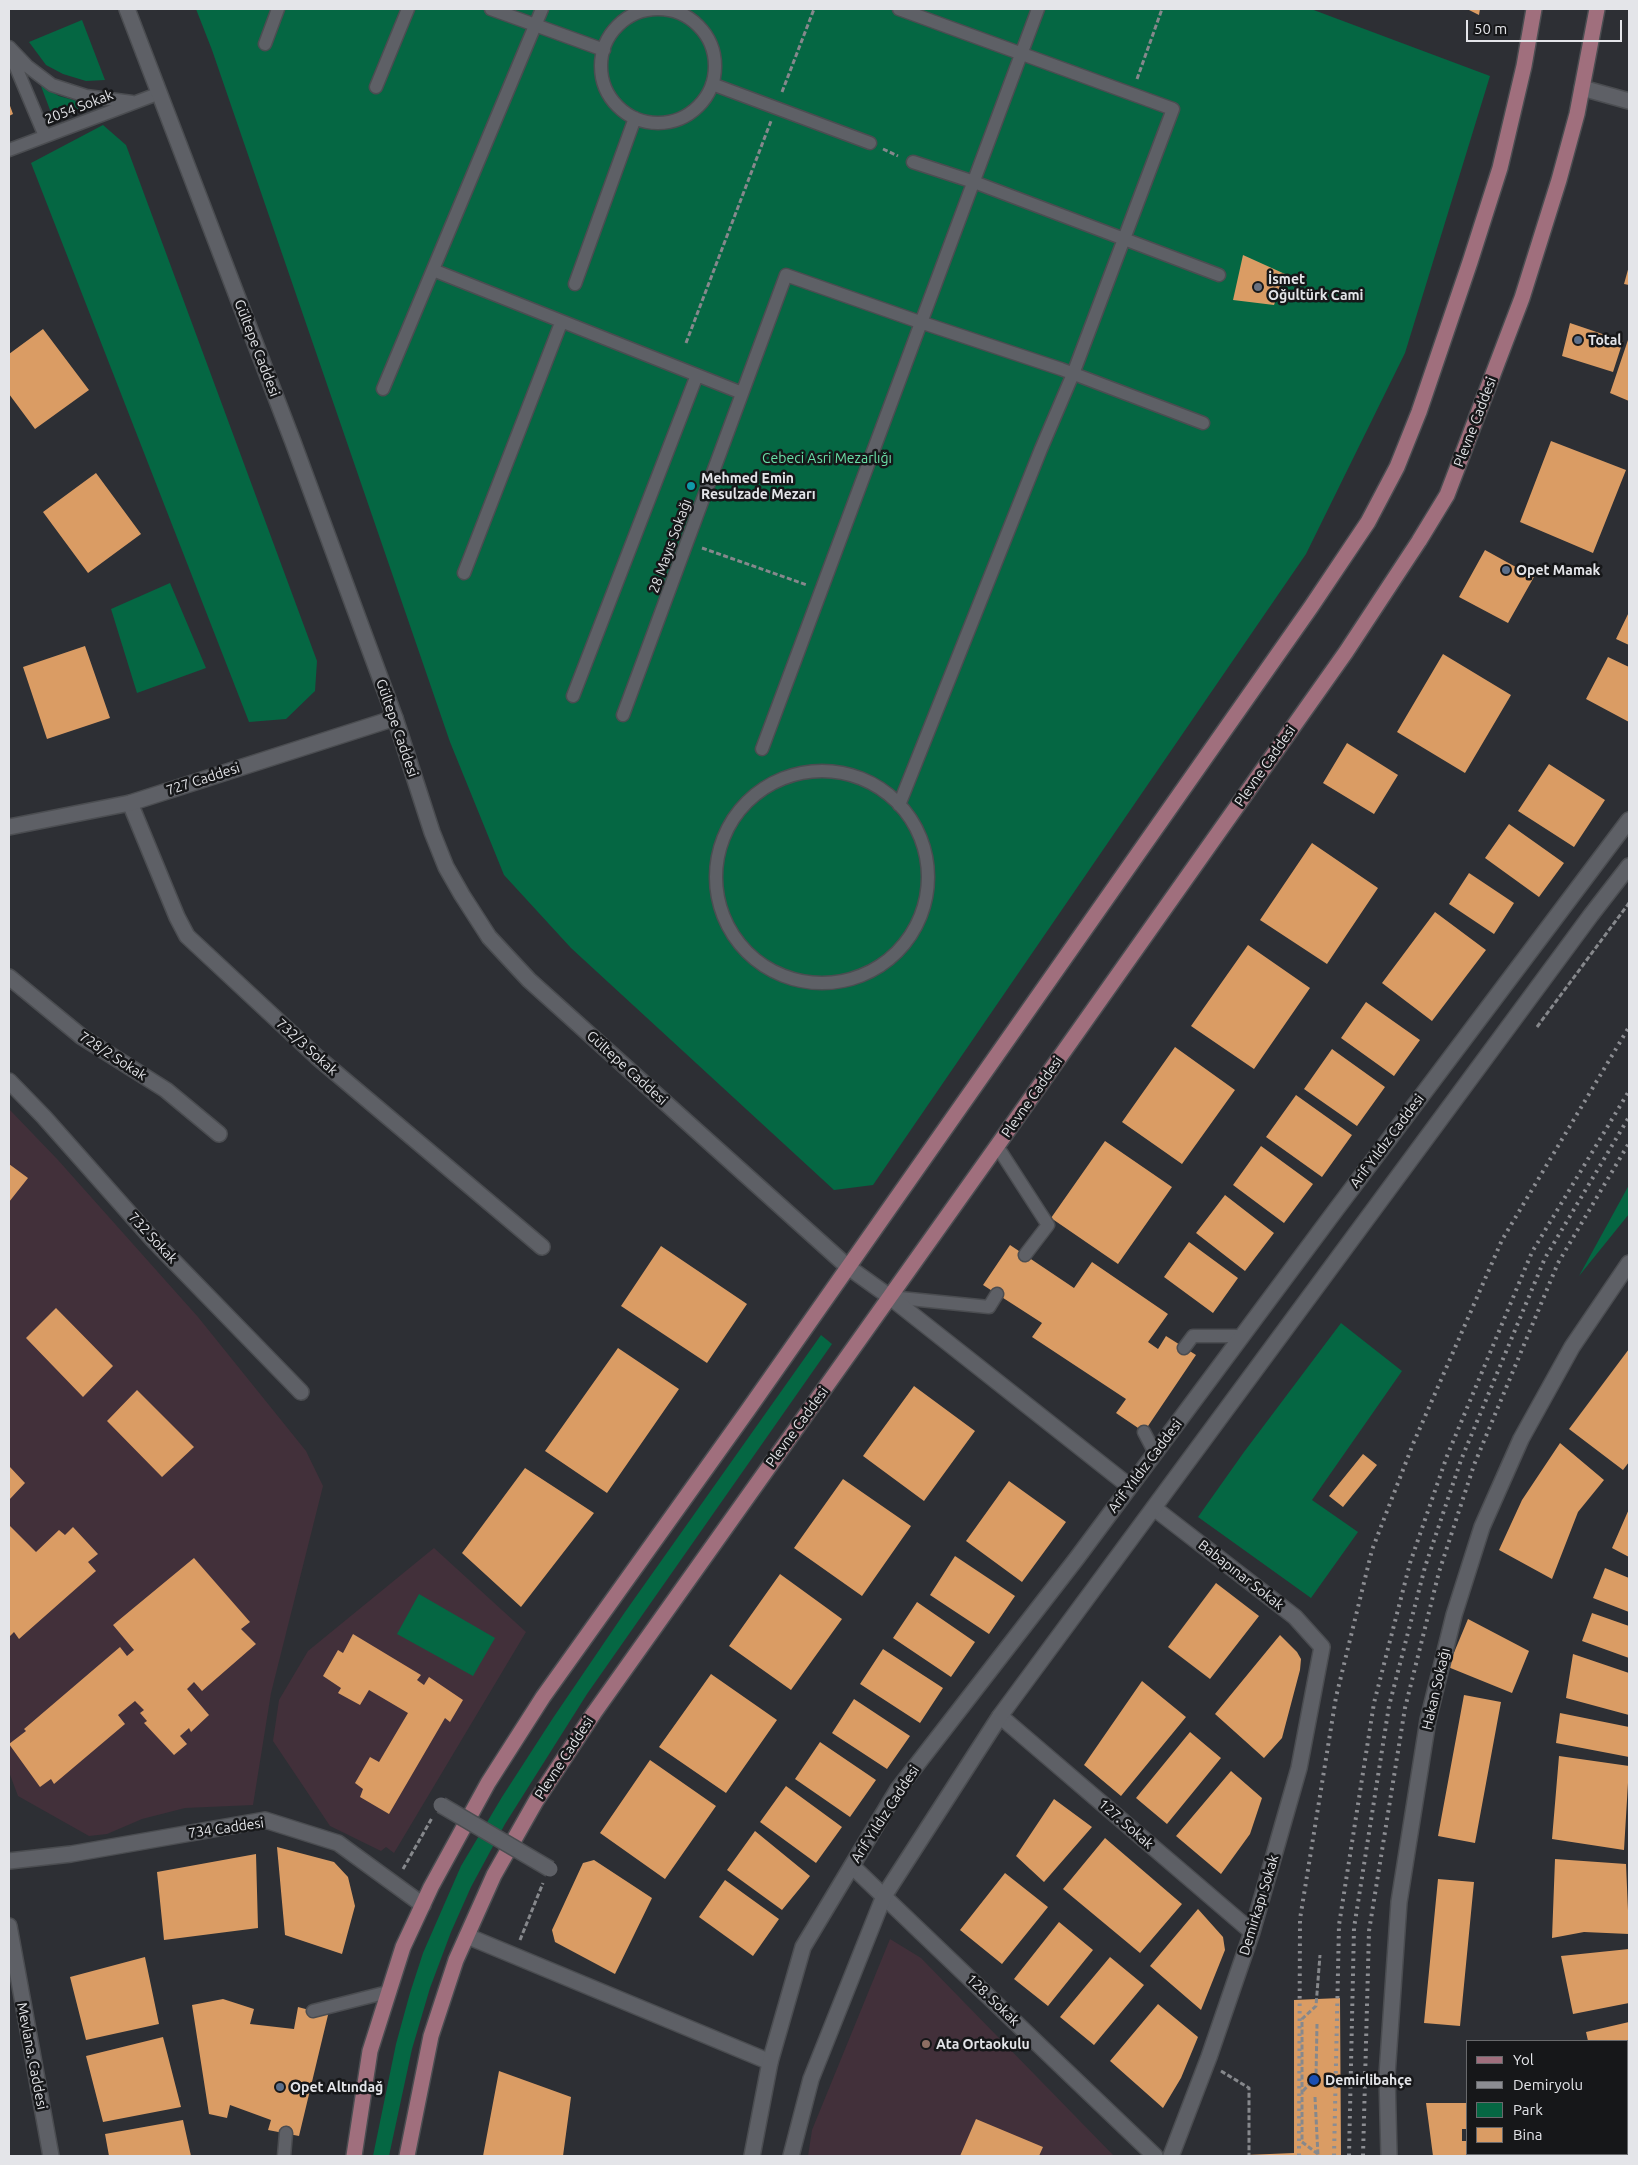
<!DOCTYPE html>
<html>
<head>
<meta charset="utf-8">
<style>
  body { margin:0 }
  #map { position:relative; width:1638px; height:2165px; overflow:hidden; background:#2d2f34; font-family:Ubuntu,sans-serif }
  canvas { display:block }
  .frame { position:absolute; inset:0; border:10px solid #e4e5e9; pointer-events:none }
  .legend { position:absolute; left:1466px; top:2040px; width:162px; height:115px; box-sizing:border-box; background:#161719; border:1px solid #68696c; margin:0; padding:6px 9px; list-style:none; font-size:15px; color:#e4e5e9 }
  .legend li { display:flex; align-items:center; gap:10px; height:25px }
  .legend b { width:25px; border:1px solid #68696c }
  .scale { position:absolute; left:1466px; top:20px; width:156px; height:22px; box-sizing:border-box; border:2px solid #e4e5e9; border-top:0; padding-left:6px; font-size:15px; line-height:18px; white-space:nowrap; color:#e4e5e9; -webkit-text-stroke:4px #161719; paint-order:stroke }
</style>
</head>
<body>
<div id="map">
<canvas width="1638" height="2165"></canvas>
<div class="frame"></div>
<ul class="legend">
<li><b style="height:6px;background:#a06f7d"></b>Yol</li>
<li><b style="height:6px;background:#8c8d92"></b>Demiryolu</li>
<li><b style="height:14px;background:#056743"></b>Park</li>
<li><b style="height:14px;background:#da9c64"></b>Bina</li>
</ul>
<div class="scale">50 m</div>
</div>
<script>
const c = document.querySelector('canvas').getContext('2d');
c.lineJoin = 'round';
function fill(path, color) {
  c.fillStyle = color;
  c.fill(path, 'evenodd');
}
function shape(rows) {
  const path = new Path2D();
  for (const r of rows) {
    if (r.length === 3) {
      path.moveTo(r[0] + r[2], r[1]);
      path.arc(r[0], r[1], r[2], 0, 2 * Math.PI);
      continue;
    }
    path.moveTo(r[0], r[1]);
    for (let i = 2; i < r.length; i += 2) path.lineTo(r[i], r[i + 1]);
  }
  return path;
}
function stroke(path, color, width, dash) {
  c.strokeStyle = color;
  c.lineWidth = width;
  c.lineCap = dash ? 'butt' : 'round';
  c.setLineDash(dash || []);
  c.stroke(path);
}
function drawText(font, color, halo, rows, align = 'center') {
  c.font = font + ' Ubuntu,sans-serif';
  c.lineWidth = 5;
  c.setLineDash([]);
  c.textBaseline = 'middle';
  c.strokeStyle = halo;
  c.fillStyle = color;
  for (const [text, x, y, turn = 0] of rows) {
    c.save();
    c.translate(x, y);
    c.rotate((+turn || 0) * Math.PI / 180);
    c.textAlign = isNaN(turn) ? turn : align;
    if (halo) c.strokeText(text, 0, 0);
    c.fillText(text, 0, 0);
    c.restore();
  }
}
const education = shape([
  [9,1109,58,1160,198,1317,306,1451,323,1486,271,1693,253,1805,185,1808,142,1819,107,1834,89,1836,18,1796,9,1772],
  [434,1548,526,1632,394,1853,386,1847,381,1851,330,1826,273,1741,279,1700,308,1651],
  [890,1939,921,1958,1114,2156,808,2156,812,2130]
]);
const green = shape([
  [196,9,1311,9,1490,76,1405,353,1306,554,873,1185,834,1190,571,948,504,875,450,742,212,50],
  [82,20,105,80,86,81,63,74,46,65,29,42],
  [41,86,59,96,77,101,97,102,53,118],
  [103,125,126,145,317,661,315,691,286,719,249,722,31,163],
  [170,583,206,668,137,693,111,609],
  [1629,1185,1629,1214,1579,1276],
  [1341,1323,1402,1371,1312,1500,1358,1532,1311,1598,1198,1517,1244,1452],
  [821,1335,832,1344,587,1694,505,1824,471,1887,451,1932,430,1988,412,2049,389,2156,373,2156,396,2044,410,1993,423,1953,461,1866,502,1797,553,1718,625,1612],
  [419,1594,495,1638,473,1676,397,1634]
]);
const building = shape([
  [1467,9,1480,9,1479,15],
  [9,103,13,114,9,116],
  [1243,255,1285,274,1274,305,1233,300],
  [1629,266,1629,285,1624,284],
  [1570,323,1623,341,1613,372,1562,356],
  [43,329,89,390,35,429,9,394,9,354],
  [1629,337,1629,401,1610,393],
  [1551,441,1626,470,1593,553,1520,522],
  [96,473,141,534,88,573,43,512],
  [1485,550,1534,577,1508,623,1459,597],
  [1629,612,1629,645,1616,639],
  [85,646,110,718,47,739,23,667],
  [1443,654,1511,695,1465,773,1397,732],
  [1608,657,1629,667,1629,722,1586,699],
  [1347,743,1398,775,1374,814,1323,783],
  [1549,764,1605,800,1574,847,1518,811],
  [1509,824,1564,863,1539,897,1485,858],
  [1312,843,1378,888,1327,964,1260,920],
  [1469,873,1514,903,1494,934,1449,904],
  [1435,912,1486,950,1432,1021,1382,983],
  [1248,945,1310,988,1254,1069,1191,1026],
  [1366,1002,1420,1040,1394,1076,1341,1038],
  [1175,1047,1235,1090,1182,1164,1122,1122],
  [1332,1049,1385,1087,1357,1126,1304,1089],
  [1296,1095,1352,1135,1322,1177,1266,1137],
  [1105,1141,1172,1187,1118,1264,1051,1218],
  [1261,1146,1313,1184,1284,1223,1233,1185],
  [9,1164,28,1178,9,1202],
  [1225,1195,1274,1233,1245,1271,1196,1233],
  [1189,1242,1238,1278,1213,1313,1164,1277],
  [1010,1245,1074,1288,1092,1262,1168,1314,1148,1342,1158,1349,1166,1336,1196,1355,1144,1432,1116,1413,1126,1399,1032,1337,1042,1323,983,1285],
  [661,1246,747,1304,707,1363,621,1306],
  [56,1308,113,1366,83,1397,26,1338],
  [618,1348,679,1389,607,1493,545,1451],
  [1629,1349,1629,1462,1623,1470,1569,1429],
  [914,1386,975,1431,924,1501,863,1456],
  [137,1390,194,1447,162,1477,107,1421],
  [1560,1443,1604,1480,1578,1512,1552,1579,1499,1550,1522,1500],
  [1363,1454,1377,1465,1343,1507,1329,1496],
  [9,1466,25,1483,9,1500],
  [525,1468,594,1513,521,1607,462,1553],
  [843,1479,911,1526,862,1596,794,1548],
  [1009,1481,1066,1522,1022,1582,966,1541],
  [1629,1509,1629,1557,1612,1548],
  [9,1525,36,1552,59,1530,65,1535,73,1527,98,1554,88,1562,96,1571,19,1639,14,1632,9,1637],
  [955,1556,1015,1596,989,1634,930,1595],
  [194,1558,250,1622,241,1629,256,1644,202,1691,194,1682,187,1689,209,1715,191,1732,189,1728,180,1736,187,1744,174,1755,144,1723,147,1721,140,1713,144,1710,135,1701,118,1715,125,1724,54,1784,51,1779,40,1787,9,1744,26,1731,24,1729,120,1647,127,1656,134,1650,113,1625],
  [1605,1568,1629,1578,1629,1612,1593,1598],
  [780,1574,842,1619,791,1690,729,1646],
  [1216,1583,1259,1616,1210,1679,1168,1647],
  [917,1602,975,1642,951,1677,893,1638],
  [1592,1613,1629,1626,1629,1658,1582,1641],
  [1468,1619,1529,1651,1512,1693,1448,1667],
  [353,1634,421,1675,417,1680,424,1685,429,1677,463,1700,450,1722,445,1718,389,1814,360,1797,363,1789,355,1783,370,1757,379,1762,408,1713,369,1690,360,1705,338,1693,341,1688,323,1676,338,1650,343,1653],
  [1280,1635,1297,1652,1301,1659,1300,1670,1282,1738,1264,1758,1215,1714],
  [883,1649,943,1688,920,1723,860,1684],
  [1573,1654,1629,1673,1629,1715,1566,1698],
  [711,1674,777,1720,726,1793,659,1747],
  [1142,1681,1186,1717,1121,1796,1084,1765],
  [1464,1695,1501,1702,1475,1843,1438,1836],
  [854,1699,910,1736,887,1769,832,1733],
  [1560,1713,1629,1727,1629,1757,1556,1743],
  [1190,1732,1221,1758,1167,1824,1136,1798],
  [820,1742,876,1780,850,1817,795,1779],
  [1559,1756,1629,1766,1624,1850,1552,1839],
  [650,1760,716,1806,665,1879,600,1833],
  [1231,1771,1262,1798,1250,1834,1221,1874,1176,1836],
  [786,1786,842,1827,816,1863,760,1822],
  [1054,1799,1092,1827,1044,1882,1016,1856],
  [755,1831,810,1876,782,1910,727,1870],
  [1105,1838,1182,1904,1140,1953,1063,1889],
  [277,1847,334,1862,348,1877,355,1906,342,1954,285,1935],
  [256,1854,258,1928,164,1940,157,1872],
  [1555,1859,1626,1864,1629,1934,1584,1932,1552,1938],
  [594,1860,652,1898,615,1974,555,1942,552,1930,583,1863],
  [1005,1873,1048,1907,1002,1964,960,1930],
  [1438,1879,1474,1882,1460,2026,1424,2023],
  [725,1880,779,1919,753,1956,699,1917],
  [1198,1909,1223,1937,1225,1950,1201,2010,1150,1966],
  [1059,1922,1093,1950,1048,2006,1014,1979],
  [1629,1949,1629,2003,1573,2014,1561,1956],
  [145,1957,159,2024,86,2040,70,1977],
  [1110,1957,1144,1985,1094,2045,1060,2017],
  [1340,1998,1341,2156,1246,2156,1246,2155,1294,2153,1294,2000],
  [223,1999,254,2009,250,2024,294,2029,298,2007,328,2015,299,2136,268,2130,271,2120,230,2105,227,2118,209,2114,192,2005],
  [1158,2004,1198,2037,1181,2078,1163,2108,1110,2061],
  [1629,2022,1629,2068,1627,2069,1627,2041,1588,2041,1586,2032],
  [163,2037,181,2107,103,2122,86,2056],
  [499,2071,571,2097,563,2156,483,2156],
  [1426,2103,1467,2103,1467,2129,1462,2129,1462,2141,1467,2141,1467,2154,1514,2154,1514,2156,1433,2156],
  [976,2119,1043,2147,1039,2156,960,2156],
  [183,2120,191,2156,109,2156,105,2134],
  [1544,2154,1612,2154,1612,2156,1544,2156]
]);
const path = shape([
  [1137,79,1162,9],
  [782,92,814,9],
  [883,149,898,156],
  [686,343,771,121],
  [702,548,807,585],
  [1537,1027,1629,903],
  [403,1869,432,1818],
  [520,1940,543,1883],
  [1221,2071,1249,2088,1249,2156],
  [1303,2091,1316,2077,1317,2024],
  [1315,2097,1318,2156],
  [1318,2154,1302,2142,1302,2019,1316,2006,1320,1955]
]);
const service = shape([
  [491,9,604,50],
  [658,66,57],
  [265,44,278,9],
  [9,47,27,66,52,85,86,96,132,102],
  [10,53,45,136],
  [712,84,870,143],
  [376,87,408,9],
  [9,150,160,93],
  [913,162,974,182,1219,275],
  [433,270,742,393],
  [575,284,635,118],
  [383,389,542,9],
  [464,573,561,323],
  [573,696,697,375],
  [623,715,786,275,914,320,1061,369,1203,423],
  [762,749,1038,9],
  [822,877,106],
  [899,805,1041,449,1073,374,1173,109,899,9],
  [997,1146,1048,1225,1025,1255],
  [890,1297,989,1307,997,1294],
  [1184,1348,1193,1336,1241,1336],
  [1144,1432,1155,1453],
  [313,2011,388,1992],
  [284,2156,286,2133]
]);
const minor = shape([
  [130,803,177,917,187,936,317,1057,542,1247],
  [9,977,82,1037,166,1090,219,1134],
  [9,1081,44,1117,154,1241,301,1392],
  [1154,1508,1295,1617,1322,1647,1299,1768,1252,1932,1209,2057,1171,2156],
  [1000,1716,1252,1932],
  [852,1866,1155,2156],
  [467,1936,770,2062],
  [1389,2156,1387,2075,1399,1902,1428,1720,1454,1615,1482,1527,1521,1439,1572,1347,1629,1263]
]);
const tertiary = shape([
  [1582,88,1629,101],
  [9,827,130,803,395,718],
  [890,1297,1129,1486],
  [9,1861,71,1854,265,1820,338,1843,423,1905],
  [9,1926,51,2156]
]);
const secondary = shape([
  [127,9,293,442,395,718,432,832,446,867,462,895,489,937,529,980,848,1267,890,1297],
  [752,2156,770,2062,803,1947,898,1789,1077,1558,1335,1211,1629,820],
  [791,2156,811,2079,884,1896,1000,1716,1591,915,1629,866]
]);
const primary = shape([
  [354,2156,370,2051,403,1947,431,1887,488,1783,543,1697,748,1410,1311,607,1368,522,1397,467,1419,412,1470,262,1500,168,1524,66,1534,9],
  [407,2156,431,2036,456,1960,494,1875,536,1801,594,1713,997,1146,1346,652,1419,541,1447,495,1522,298,1559,180,1577,114,1597,9]
]);
const rail = shape([
  [1299,2156,1300,1919,1336,1697,1372,1550,1413,1444,1502,1240,1629,1027],
  [1334,2156,1339,1925,1374,1703,1410,1563,1447,1456,1532,1252,1629,1091],
  [1349,2156,1354,1928,1389,1706,1425,1567,1461,1460,1545,1258,1629,1117],
  [1363,2156,1369,1931,1405,1708,1439,1572,1474,1465,1558,1263,1629,1143]
]);
const pedestrianBridge = shape([
  [441,1805,550,1869]
]);
const markers = [
  [1258,287,5,"#6b7280"],
  [1578,340,5,"#5c6f8a"],
  [691,486,5,"#0f9aa8"],
  [1506,570,5,"#5c6f8a"],
  [926,2044,5,"#8d6e63"],
  [1314,2080,6,"#1a4fb4"],
  [280,2087,5,"#5c6f8a"]
];
const streetNames = [
  ["2054 Sokak",79,107,-21],
  ["Gültepe Caddesi",257,348,69],
  ["Plevne Caddesi",1475,422,-69],
  ["28 Mayıs Sokağı",670,546,-70],
  ["Gültepe Caddesi",397,728,71],
  ["Plevne Caddesi",1265,766,-55],
  ["727 Caddesi",203,779,-18],
  ["732/3 Sokak",307,1047,42],
  ["728/2 Sokak",113,1056,33],
  ["Gültepe Caddesi",627,1068,42],
  ["Plevne Caddesi",1032,1097,-55],
  ["Arif Yıldız Caddesi",1387,1141,-53],
  ["732 Sokak",153,1238,47],
  ["Plevne Caddesi",797,1427,-54],
  ["Arif Yıldız Caddesi",1145,1466,-53],
  ["Babapınar Sokak",1241,1575,38],
  ["Hakan Sokağı",1436,1689,-77],
  ["Plevne Caddesi",564,1758,-57],
  ["Arif Yıldız Caddesi",885,1814,-57],
  ["127. Sokak",1126,1824,41],
  ["734 Caddesi",226,1828,-8],
  ["Demirkapı Sokak",1259,1905,-73],
  ["128. Sokak",993,2000,44],
  ["Mevlana. Caddesi",32,2056,79]
];
const poiNames = [
  ["İsmet",1268,279],
  ["Oğultürk Cami",1268,295],
  ["Total",1588,340],
  ["Mehmed Emin",701,478],
  ["Resulzade Mezarı",701,494],
  ["Opet Mamak",1516,570],
  ["Ata Ortaokulu",936,2044],
  ["Demirlibahçe",1325,2080],
  ["Opet Altındağ",290,2087]
];
const parkNames = [
  ["Cebeci Asri Mezarlığı",827,458]
];
fill(education, '#42303a');
fill(green, '#056743');
fill(building, '#da9c64');
stroke(service, '#4b4d51', 15);
stroke(minor, '#4b4d51', 18);
stroke(tertiary, '#4b4d51', 18);
stroke(secondary, '#4b4d51', 18);
stroke(primary, '#4b4d51', 18);
stroke(path, '#86888c', 3, [5, 2.5]);
stroke(service, '#5e6066', 12);
stroke(minor, '#5e6066', 15);
stroke(tertiary, '#5e6066', 15);
stroke(secondary, '#5e6066', 15);
stroke(primary, '#a06f7d', 15);
stroke(rail, '#8c8d92', 4, [2.5, 5]);
stroke(pedestrianBridge, '#4b4d51', 18, []);
stroke(pedestrianBridge, '#5e6066', 15);
for (const [x, y, r, color] of markers) {
  const dot = new Path2D();
  dot.arc(x, y, r, 0, 2 * Math.PI);
  c.fillStyle = color;
  c.fill(dot);
  stroke(dot, '#161719', 2);
}
drawText('14px', '#e4e5e9', '#161719', streetNames);
drawText('bold 14px', '#e4e5e9', '#161719', poiNames, 'left');
drawText('14px', '#6be0a8', '#161719', parkNames);
</script>
</body>
</html>
